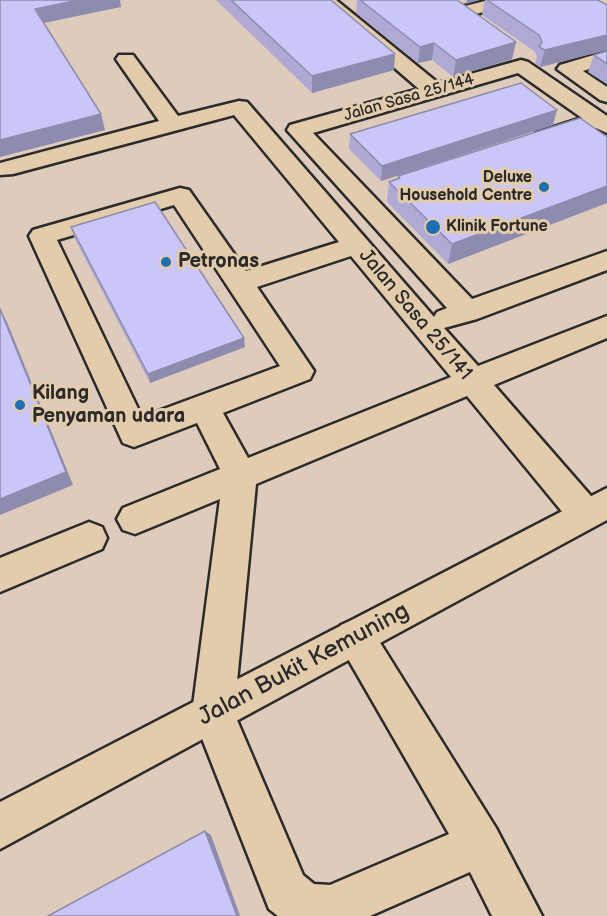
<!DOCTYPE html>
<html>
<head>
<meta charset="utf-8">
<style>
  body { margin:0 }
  canvas { display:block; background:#decbbb }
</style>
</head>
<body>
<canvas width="607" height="916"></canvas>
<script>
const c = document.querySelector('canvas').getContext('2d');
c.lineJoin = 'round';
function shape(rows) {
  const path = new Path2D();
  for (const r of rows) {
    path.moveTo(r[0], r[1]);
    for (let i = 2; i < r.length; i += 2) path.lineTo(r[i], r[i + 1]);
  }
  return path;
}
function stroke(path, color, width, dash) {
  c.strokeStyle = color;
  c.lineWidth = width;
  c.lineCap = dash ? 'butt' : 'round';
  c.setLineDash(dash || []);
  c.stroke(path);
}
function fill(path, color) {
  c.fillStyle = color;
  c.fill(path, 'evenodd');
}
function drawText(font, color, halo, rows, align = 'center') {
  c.font = font + ' "Balsamiq Sans",sans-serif';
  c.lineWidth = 6;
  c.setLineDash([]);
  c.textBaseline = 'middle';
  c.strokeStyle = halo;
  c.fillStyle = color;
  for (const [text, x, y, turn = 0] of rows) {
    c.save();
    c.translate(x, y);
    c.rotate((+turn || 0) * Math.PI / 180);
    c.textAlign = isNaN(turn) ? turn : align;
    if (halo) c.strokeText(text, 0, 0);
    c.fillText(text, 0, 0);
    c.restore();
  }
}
const minor = shape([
  [316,0,336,0,438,83,521,60,528,62,607,116,607,133,596,128,544,145,536,143,533,138,536,133,582,118,518,73,313,133,472,299,607,251,607,270,477,319,444,328,478,366,607,316,607,338,494,385,597,503,602,514,597,525,585,529,573,525,467,396,256,484,234,713,303,875,314,884,330,885,449,834,336,638,341,625,355,619,369,625,496,828,542,916,492,916,470,872,370,916,278,916,269,909,192,713,220,499,135,534,123,530,117,519,123,508,220,469,197,423,134,447,123,443,29,236,33,230,180,188,189,190,246,271,339,242,234,115,13,174,0,175,0,163,159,121,116,59,119,55,133,55,178,116,239,101,247,102,434,317,437,312,447,308,287,130,290,125,419,89,316,0],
  [174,205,280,366,142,417,57,240,174,205],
  [351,256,451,377,248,458,223,413,310,379,314,371,257,287,351,256],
  [489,0,520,0,517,4,463,17,454,12,457,8,489,0],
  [607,51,607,63,583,71,607,87,607,102,600,100,557,69,560,65,607,51],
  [89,522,102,527,107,538,102,549,0,592,0,558,89,522]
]);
const major = shape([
  [607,488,607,520,0,849,0,802,607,488]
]);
const wall = shape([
  [216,0,331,0,394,70,312,93],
  [357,0,457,0,516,42,512,59,453,77,432,60,418,63,356,13],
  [485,0,598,0,607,5,607,50,540,67,535,63,537,56,534,51,482,15],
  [607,51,607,84,588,72,594,55],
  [553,125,381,181,349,149,350,134],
  [607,137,607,203,448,264,387,202,389,182,398,179,398,176],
  [71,227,245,347,150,383,74,237]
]);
const shadedWall = shape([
  [79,0,120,0,121,7,39,24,35,9],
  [467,0,480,0,466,4],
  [607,35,607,50,540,67,545,50],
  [516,42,512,59,453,77,456,60],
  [434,43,432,60,418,63,420,47],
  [395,54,394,70,312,93,312,76],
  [557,110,553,125,381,181,382,166],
  [101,114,105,130,0,157,0,140],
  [607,186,607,203,448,264,452,244],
  [0,308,7,322,73,485,0,515],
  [244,338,245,347,150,383,148,374],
  [205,831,211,835,240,916,237,916]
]);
const building = shape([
  [0,0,79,0,35,9,101,114,0,140,0,0],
  [231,0,331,0,395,54,312,76,231,0],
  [360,0,457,0,516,42,456,60,434,43,420,47,360,0],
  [487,0,598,0,607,5,607,35,545,50,539,47,542,42,539,35,487,0],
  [607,51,607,64,594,55,607,51],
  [521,83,557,110,382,166,350,134,521,83],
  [580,118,607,137,607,186,452,244,389,182,400,178,398,176,580,118],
  [155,202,244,338,148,374,71,227,155,202],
  [0,309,66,472,0,499,0,309],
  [205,831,237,916,48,916,205,831]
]);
const markers = [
  [544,187,6,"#1f6fb2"],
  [433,227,8,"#1f6fb2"],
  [166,262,6,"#1f6fb2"],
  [20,405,6,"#1f6fb2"]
];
const farStreetnames = [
  ["Jalan Sasa 25/144",409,98,-16]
];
const farPoinames = [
  ["Deluxe",532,178],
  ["Household Centre",532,196],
  ["Klinik Fortune",446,227,"left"]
];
const poiNames = [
  ["Petronas",178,262],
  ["Kilang",32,394],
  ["Penyaman udara",32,417]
];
const streetNames = [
  ["Jalan Sasa 25/141",415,315,50]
];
const nearStreetnames = [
  ["Jalan Bukit Kemuning",304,665,-28]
];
stroke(minor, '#2b2b2b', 5);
stroke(major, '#2b2b2b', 5);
fill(minor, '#e3ccac');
fill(major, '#e3ccac');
fill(wall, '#aeaad5');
fill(shadedWall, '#8d8bae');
fill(building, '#cac6f8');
stroke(building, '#8d8bae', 1.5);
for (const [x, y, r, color] of markers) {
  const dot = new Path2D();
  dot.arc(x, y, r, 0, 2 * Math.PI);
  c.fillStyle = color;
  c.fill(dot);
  stroke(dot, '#e3ccac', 2);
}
drawText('16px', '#2b2b2b', '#e3ccac', farStreetnames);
drawText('bold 16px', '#2b2b2b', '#e3ccac', farPoinames, 'right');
drawText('bold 20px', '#2b2b2b', '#e3ccac', poiNames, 'left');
drawText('20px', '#2b2b2b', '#e3ccac', streetNames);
drawText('24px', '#2b2b2b', '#e3ccac', nearStreetnames);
</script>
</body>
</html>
